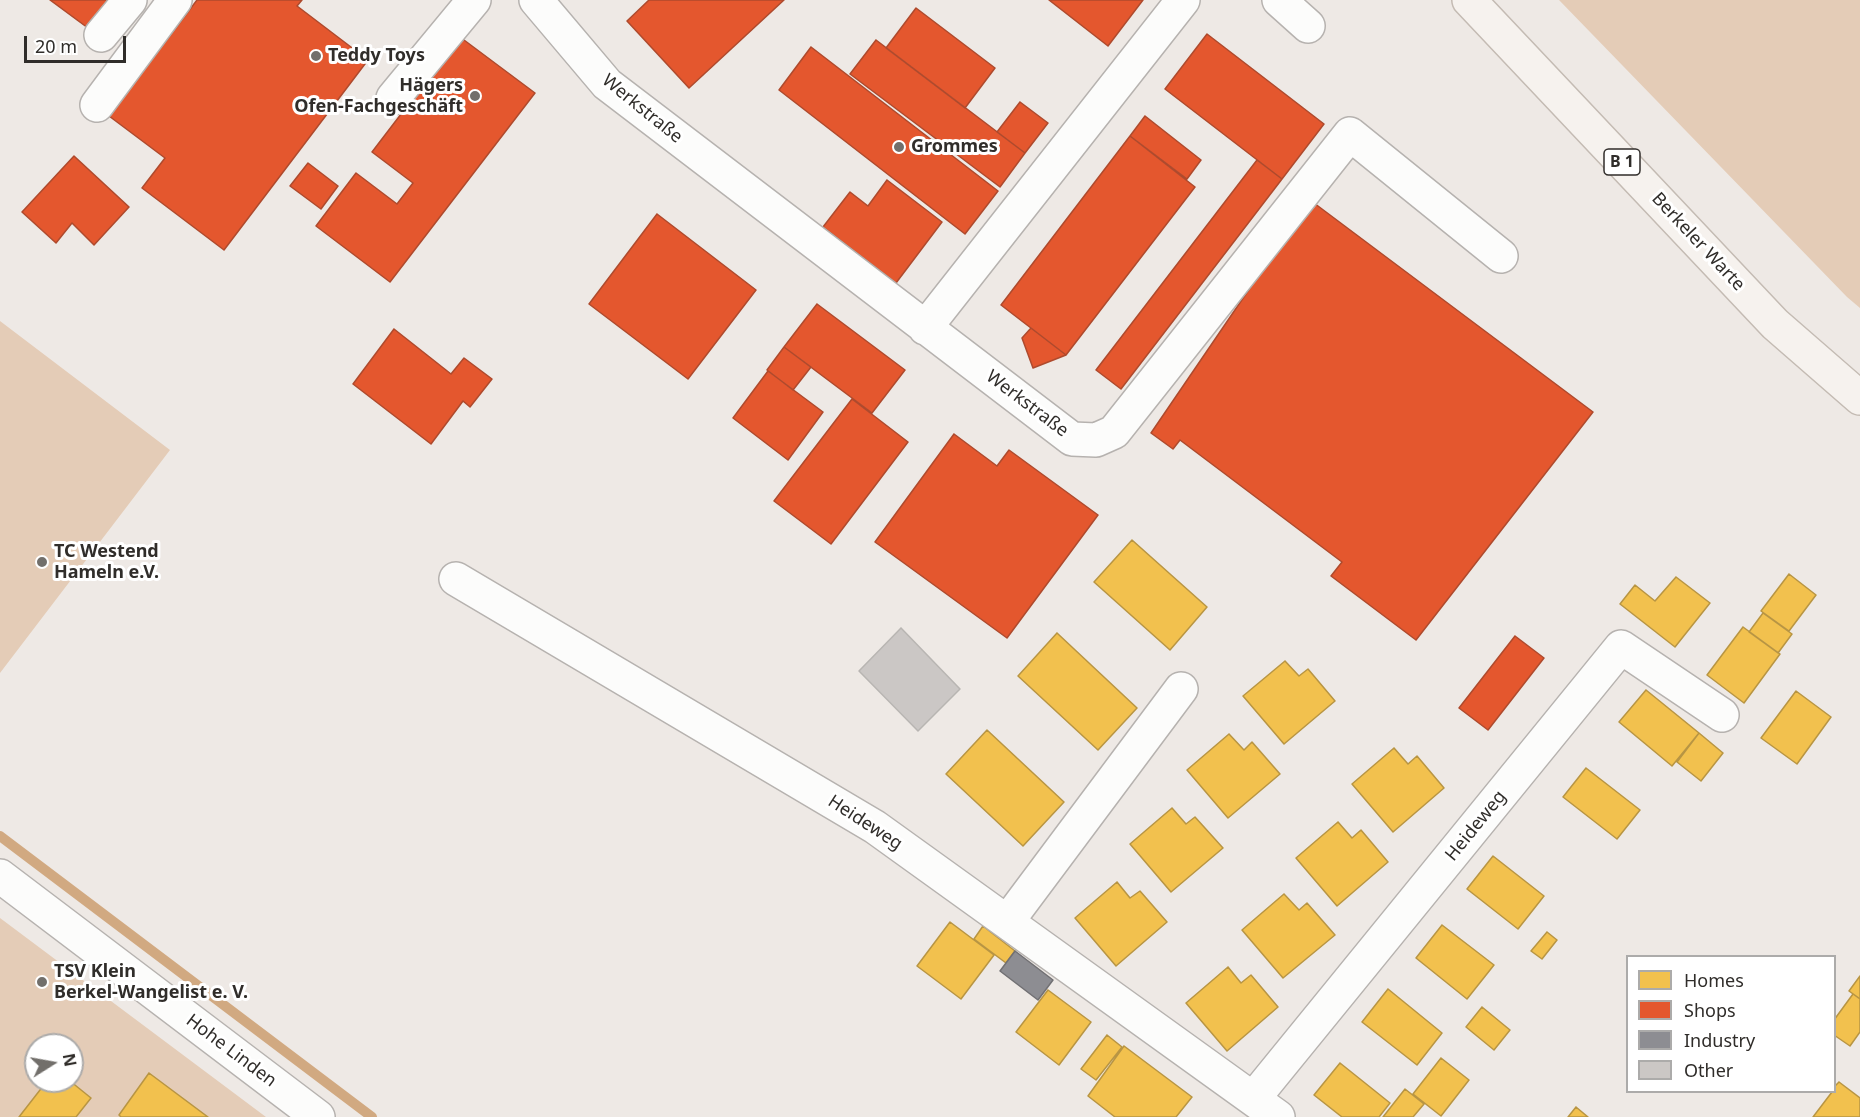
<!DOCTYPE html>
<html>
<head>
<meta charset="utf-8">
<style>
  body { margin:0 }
  #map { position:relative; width:1860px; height:1117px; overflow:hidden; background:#eee9e5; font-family:"Noto Sans",sans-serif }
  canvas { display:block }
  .legend { position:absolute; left:1626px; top:955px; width:210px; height:138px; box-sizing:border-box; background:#fff; border:2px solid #acabaa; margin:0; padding:8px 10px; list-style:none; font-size:18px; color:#302d2a }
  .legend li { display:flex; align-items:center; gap:12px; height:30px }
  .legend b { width:30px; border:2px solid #acabaa }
  .north { position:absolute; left:24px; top:1033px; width:60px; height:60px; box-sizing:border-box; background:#fff; border:2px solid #acabaa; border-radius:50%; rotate:79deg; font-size:16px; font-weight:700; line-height:24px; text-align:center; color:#302d2a }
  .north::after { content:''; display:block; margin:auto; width:21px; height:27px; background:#726f6b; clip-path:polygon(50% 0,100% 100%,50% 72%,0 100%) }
  .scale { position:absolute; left:24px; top:36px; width:102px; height:27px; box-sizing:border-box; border:3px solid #302d2a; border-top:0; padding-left:8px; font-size:18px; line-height:21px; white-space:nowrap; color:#302d2a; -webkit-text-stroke:4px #fff; paint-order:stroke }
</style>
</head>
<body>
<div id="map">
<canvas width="1860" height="1117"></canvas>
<ul class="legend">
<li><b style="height:16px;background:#f2c14e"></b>Homes</li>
<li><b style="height:16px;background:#e4572e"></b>Shops</li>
<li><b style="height:16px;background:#8d8d92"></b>Industry</li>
<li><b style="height:16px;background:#cbc7c5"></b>Other</li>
</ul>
<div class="north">N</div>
<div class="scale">20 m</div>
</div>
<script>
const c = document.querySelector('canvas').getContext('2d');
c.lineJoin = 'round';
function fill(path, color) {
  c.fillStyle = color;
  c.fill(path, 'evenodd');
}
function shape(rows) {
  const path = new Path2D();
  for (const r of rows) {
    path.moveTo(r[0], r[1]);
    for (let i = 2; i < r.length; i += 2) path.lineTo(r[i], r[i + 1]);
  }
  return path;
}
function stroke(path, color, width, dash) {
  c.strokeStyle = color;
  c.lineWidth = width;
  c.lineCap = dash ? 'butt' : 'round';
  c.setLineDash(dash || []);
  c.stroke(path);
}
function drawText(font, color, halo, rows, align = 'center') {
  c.font = font + ' "Noto Sans",sans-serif';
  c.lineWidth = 6;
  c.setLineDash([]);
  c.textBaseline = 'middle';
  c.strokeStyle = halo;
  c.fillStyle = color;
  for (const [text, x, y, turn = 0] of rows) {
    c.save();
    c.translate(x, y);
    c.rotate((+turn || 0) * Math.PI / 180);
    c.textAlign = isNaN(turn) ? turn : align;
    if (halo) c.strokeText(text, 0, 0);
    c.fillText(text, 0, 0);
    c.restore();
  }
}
const green = shape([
  [1559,0,1860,0,1860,308,1847,297],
  [0,321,170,450,0,673],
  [0,918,266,1117,0,1117],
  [36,1045,72,1045,72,1081,36,1081]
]);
const homes = shape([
  [1132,540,1207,607,1170,650,1094,582,1132,540],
  [1789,574,1816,595,1789,631,1761,611,1789,574],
  [1676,577,1710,603,1675,647,1620,604,1635,585,1655,601,1676,577],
  [1763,613,1792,634,1778,653,1749,632,1763,613],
  [1743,627,1780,654,1744,703,1707,675,1743,627],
  [1057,633,1137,708,1098,750,1018,676,1057,633],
  [1285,661,1299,676,1308,669,1335,701,1284,744,1243,696,1285,661],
  [1646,690,1699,733,1672,766,1619,722,1646,690],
  [1796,691,1831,717,1797,764,1761,738,1796,691],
  [987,730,1064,802,1023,846,946,774,987,730],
  [1699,733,1723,753,1701,781,1677,762,1699,733],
  [1229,734,1244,750,1252,742,1280,774,1228,818,1187,770,1229,734],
  [1394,748,1408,764,1417,756,1444,788,1393,832,1352,784,1394,748],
  [1586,768,1640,810,1617,839,1563,797,1586,768],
  [1172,808,1186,824,1195,817,1223,848,1171,892,1130,844,1172,808],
  [1338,822,1352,838,1361,830,1388,862,1337,906,1296,858,1338,822],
  [1493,856,1544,896,1518,929,1467,889,1493,856],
  [1117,882,1130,898,1140,891,1167,922,1116,966,1075,918,1117,882],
  [1284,894,1299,910,1307,903,1335,935,1283,978,1242,930,1284,894],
  [950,922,994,955,961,999,917,966,950,922],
  [1442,925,1494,965,1467,999,1416,958,1442,925],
  [983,926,1015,951,1006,963,974,939,983,926],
  [1547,932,1557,940,1542,959,1531,951,1547,932],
  [1228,967,1241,983,1251,975,1278,1007,1227,1051,1186,1003,1228,967],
  [1860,976,1860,999,1849,991,1860,976],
  [1388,989,1442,1033,1417,1065,1362,1022,1388,989],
  [1048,990,1091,1022,1059,1065,1016,1032,1048,990],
  [1853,994,1860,999,1860,1032,1850,1046,1834,1035,1834,1020,1853,994],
  [1482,1007,1510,1030,1494,1050,1466,1027,1482,1007],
  [1107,1035,1122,1047,1096,1080,1081,1069,1107,1035],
  [1124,1046,1192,1097,1176,1117,1115,1117,1088,1096,1124,1046],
  [1441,1058,1469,1080,1441,1116,1413,1094,1441,1058],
  [1340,1063,1390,1103,1379,1117,1342,1117,1314,1095,1340,1063],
  [149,1073,208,1117,121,1117,119,1115,149,1073],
  [47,1081,70,1081,91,1098,76,1117,19,1117,47,1081],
  [1839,1082,1860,1098,1860,1117,1813,1117,1832,1092,1834,1092,1834,1087,1839,1082],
  [1405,1089,1424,1104,1413,1117,1383,1117,1405,1089],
  [1576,1107,1588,1117,1568,1117,1576,1107]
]);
const shops = shape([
  [50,0,115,0,92,31,50,0],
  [197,0,302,0,297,6,368,60,224,250,142,188,165,158,109,116,197,0],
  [649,0,784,0,689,88,627,21,649,0],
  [1049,0,1143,0,1108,46,1049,0],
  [916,8,995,68,965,108,886,48,916,8],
  [1207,34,1324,124,1282,179,1165,89,1207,34],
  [460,37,535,93,390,282,316,226,356,173,397,204,413,183,372,152,460,37],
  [876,40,1025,153,1000,187,850,74,876,40],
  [811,47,998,191,965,234,779,90,811,47],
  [1020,102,1048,123,1025,153,997,132,1020,102],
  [1145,116,1201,160,1187,179,1130,136,1145,116],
  [1130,136,1195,187,1066,355,1001,305,1130,136],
  [74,156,129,207,94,245,72,223,56,243,22,212,74,156],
  [1257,160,1282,179,1121,389,1096,370,1257,160],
  [308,163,338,186,321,209,290,186,308,163],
  [887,180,942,222,896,283,823,227,850,192,868,206,887,180],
  [1310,200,1593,412,1416,640,1331,576,1342,562,1180,440,1173,449,1151,433,1310,200],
  [657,214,756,290,688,379,589,304,657,214],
  [817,304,905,370,872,413,784,347,817,304],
  [1031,328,1066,355,1033,368,1022,338,1031,328],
  [394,329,451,374,464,358,492,379,470,407,463,401,431,444,353,384,394,329],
  [784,347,811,367,793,390,767,370,784,347],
  [768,371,823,412,788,460,733,418,768,371],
  [852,399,908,442,831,544,774,501,852,399],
  [954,434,997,466,1009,450,1098,515,1007,638,875,542,954,434],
  [1515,636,1544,658,1488,730,1459,708,1515,636]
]);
const industry = shape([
  [1015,951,1053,980,1038,1000,1000,971,1015,951]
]);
const stream = shape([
  [0,836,372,1117]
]);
const building = shape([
  [901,628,960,689,918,731,859,671,901,628]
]);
const minor = shape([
  [536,0,607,84,1072,439,1096,440,1114,432,1350,134,1501,256],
  [1279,0,1308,26],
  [101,35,130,0],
  [393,98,474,0],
  [97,105,175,0],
  [925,328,1183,0],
  [456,579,875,827,1278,1117],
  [0,876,318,1117],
  [1007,922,1181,689],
  [1253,1099,1621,647,1722,715]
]);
const major = shape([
  [1469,0,1775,324,1860,398]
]);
const markers = [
  [316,56,6,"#726f6b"],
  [475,96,6,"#726f6b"],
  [899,147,6,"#726f6b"],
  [42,562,6,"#726f6b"],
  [42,982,6,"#726f6b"]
];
const shields = [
  [1622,162,36]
];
const shieldNames = [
  ["B 1",1622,162]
];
const poiNames = [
  ["Teddy Toys",328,56],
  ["Hägers",463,86,"right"],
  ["Ofen-Fachgeschäft",463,107,"right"],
  ["Grommes",911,147],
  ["TC Westend",54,552],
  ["Hameln e.V.",54,573],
  ["TSV Klein",54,972],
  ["Berkel-Wangelist e. V.",54,993]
];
const streetNames = [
  ["Werkstraße",642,109,39],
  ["Berkeler Warte",1698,242,47],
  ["Werkstraße",1027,404,37],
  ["Heideweg",865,823,33],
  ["Heideweg",1476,826,-51],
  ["Hohe Linden",231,1051,37]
];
fill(green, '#e4ccb7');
fill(homes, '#f2c14e');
stroke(homes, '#b89543', 1.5);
fill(shops, '#e4572e');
stroke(shops, '#ae4a2d', 1.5);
fill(industry, '#8d8d92');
stroke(industry, '#717073', 1.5);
stroke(stream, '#d1a981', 10);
fill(building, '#cbc7c5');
stroke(building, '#b8b5b2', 1.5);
stroke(minor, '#b6b2af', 36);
stroke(major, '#c4bbb3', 36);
stroke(minor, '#fcfcfb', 33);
stroke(major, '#f6f2ee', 33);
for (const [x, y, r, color] of markers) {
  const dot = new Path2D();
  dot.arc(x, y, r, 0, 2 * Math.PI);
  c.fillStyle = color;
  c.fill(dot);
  stroke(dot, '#fff', 2);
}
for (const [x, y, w] of shields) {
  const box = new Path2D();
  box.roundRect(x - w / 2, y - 13, w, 26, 4.5);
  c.fillStyle = '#fff';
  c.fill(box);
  stroke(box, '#302d2a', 1.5);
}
drawText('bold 16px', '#302d2a', null, shieldNames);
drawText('bold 18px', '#302d2a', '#fff', poiNames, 'left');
drawText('18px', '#302d2a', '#fff', streetNames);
</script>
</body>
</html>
